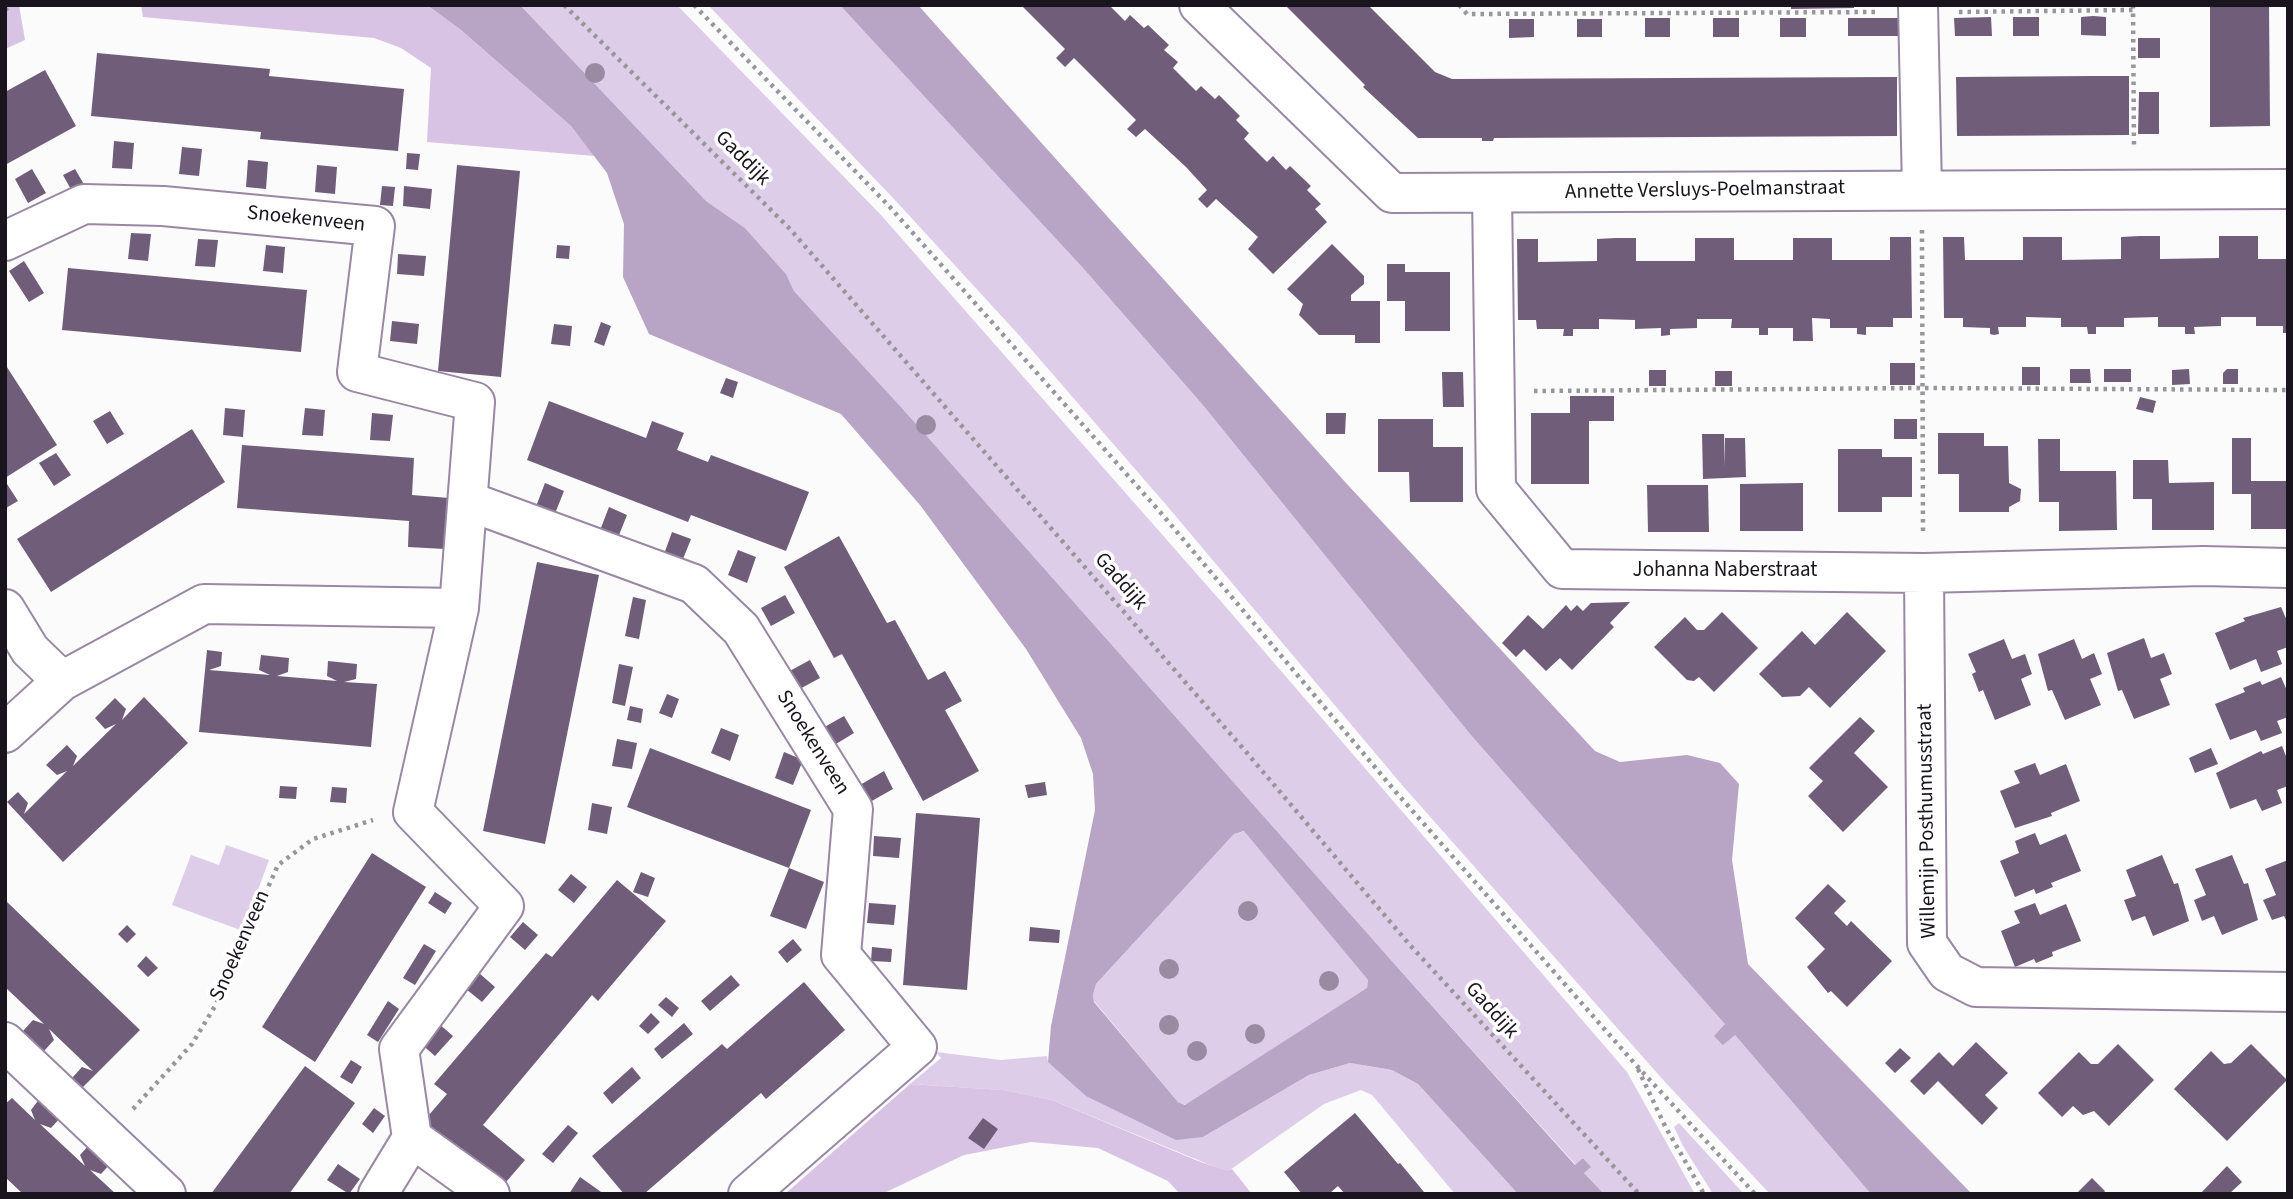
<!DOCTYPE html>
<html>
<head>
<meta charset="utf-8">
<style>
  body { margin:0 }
  #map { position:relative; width:2293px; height:1199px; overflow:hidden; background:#fbfbfb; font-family:"Source Sans 3",sans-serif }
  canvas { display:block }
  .frame { position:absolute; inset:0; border:7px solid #1a141e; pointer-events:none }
</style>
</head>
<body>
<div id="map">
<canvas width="2293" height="1199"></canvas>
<div class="frame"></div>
</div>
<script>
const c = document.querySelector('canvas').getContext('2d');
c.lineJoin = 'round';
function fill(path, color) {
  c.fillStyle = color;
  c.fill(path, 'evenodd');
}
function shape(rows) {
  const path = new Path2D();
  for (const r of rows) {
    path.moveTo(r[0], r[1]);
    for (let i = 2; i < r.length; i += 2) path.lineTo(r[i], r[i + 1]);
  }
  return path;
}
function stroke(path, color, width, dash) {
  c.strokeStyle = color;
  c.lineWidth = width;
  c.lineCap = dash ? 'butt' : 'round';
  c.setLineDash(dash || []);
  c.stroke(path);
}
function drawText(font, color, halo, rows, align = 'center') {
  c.font = font + ' "Source Sans 3",sans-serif';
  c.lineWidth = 7;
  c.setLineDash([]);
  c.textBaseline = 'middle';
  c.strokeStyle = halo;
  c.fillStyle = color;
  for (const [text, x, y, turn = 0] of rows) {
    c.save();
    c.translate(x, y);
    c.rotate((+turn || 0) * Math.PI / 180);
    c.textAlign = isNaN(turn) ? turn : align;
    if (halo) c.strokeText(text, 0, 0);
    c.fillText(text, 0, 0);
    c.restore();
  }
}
const green = shape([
  [520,5,677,5,881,215,1225,606,1627,1072,1695,1194,1604,1194,1584,1173,1590,1166,1583,1158,1576,1165,1414,986,901,407,794,291,786,274,745,228,706,201],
  [708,5,840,5,862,27,1083,268,1202,404,1470,734,1726,1024,1714,1036,1735,1035,1871,1194,1770,1194,1665,1082,1402,785,1168,507,1017,333,894,199],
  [1245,831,1368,980,1367,989,1186,1105,1178,1102,1094,1001,1093,995,1096,984,1234,834],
  [226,845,269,860,243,931,172,905,191,855,219,865],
  [936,1052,1001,1060,1047,1056,1048,1062,1203,1137,1309,1075,1350,1063,1392,1070,1418,1084,1518,1194,1455,1194,1372,1095,1361,1090,1324,1104,1227,1172,1052,1100,1002,1090,910,1084,941,1058],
  [1679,1123,1744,1194,1713,1194,1683,1146,1674,1127]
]);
const forest = shape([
  [5,5,19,5,25,40,5,49],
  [141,5,427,5,461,30,571,126,595,156,427,142,431,68,401,48,374,38,143,17],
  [910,1084,1003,1090,1052,1100,1198,1161,1227,1171,1232,1169,1252,1194,1180,1194,1168,1181,1098,1148,1031,1142,964,1155,882,1194,785,1194]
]);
const water = shape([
  [427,5,520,5,706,201,745,228,786,274,794,291,901,407,1414,986,1575,1165,1583,1158,1591,1167,1584,1173,1604,1194,1518,1194,1418,1084,1392,1070,1350,1063,1309,1075,1203,1137,1176,1140,1086,1096,1048,1062,1051,1026,1095,810,1093,774,1081,738,1026,649,920,505,841,414,649,334,623,277,624,224,607,173,571,126,461,30],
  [1244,831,1368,980,1367,988,1185,1105,1178,1102,1094,1002,1093,995,1096,984,1234,834],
  [840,5,918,5,1346,483,1595,751,1620,762,1687,755,1720,763,1739,784,1732,860,1748,964,1972,1194,1871,1194,1735,1035,1723,1045,1714,1036,1725,1024,1470,734,1202,404,1083,268]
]);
const building = shape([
  [1021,5,1109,5,1125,21,1130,15,1144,28,1148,25,1169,45,1164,50,1178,62,1173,68,1196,91,1201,86,1215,99,1219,95,1240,116,1236,120,1249,133,1244,139,1267,162,1273,156,1286,170,1290,166,1311,186,1307,190,1321,204,1315,209,1327,222,1273,274,1248,249,1258,237,1216,199,1207,208,1198,199,1207,190,1186,167,1145,129,1136,137,1127,129,1136,120,1074,58,1065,67,1056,58,1065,49],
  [1285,5,1368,5,1435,72,1452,79,1897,77,1897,136,1494,138,1493,141,1482,141,1482,138,1418,138,1363,87,1365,85],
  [1791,5,1854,5,1854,8,1791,9],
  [2210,5,2269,5,2270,126,2210,127],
  [2093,16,2106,17,2106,36,2081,35,2081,17],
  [1991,17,1992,36,1955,36,1954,18],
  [2013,17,2039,17,2039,36,2013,36],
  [1645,18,1670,18,1670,37,1645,37],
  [1713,18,1739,18,1739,37,1713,37],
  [1780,18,1806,18,1806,37,1780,37],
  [1848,18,1898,18,1898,36,1848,36],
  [1509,19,1534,19,1534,37,1509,38],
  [1577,19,1602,19,1602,37,1577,37],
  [2138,38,2160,38,2160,58,2138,58],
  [97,53,270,69,269,76,404,89,398,151,260,139,261,132,91,116],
  [45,70,76,126,5,165,5,92],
  [2093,76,2129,76,2129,135,1957,136,1956,77],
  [2139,92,2159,92,2159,134,2138,134],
  [114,141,134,143,132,169,112,168],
  [182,147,202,149,199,176,179,174],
  [407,153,420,154,418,170,406,169],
  [248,160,268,162,266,189,246,187],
  [317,165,337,167,335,194,315,192],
  [457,165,520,171,501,377,438,371],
  [32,169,46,193,28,203,15,179],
  [75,169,85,186,73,193,63,175],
  [382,186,395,187,393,206,380,205],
  [404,186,432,189,430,209,403,206],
  [131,233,151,234,148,261,128,259],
  [2140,236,2160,236,2160,259,2219,258,2219,236,2258,236,2258,259,2288,259,2288,333,2283,333,2283,326,2256,326,2256,317,2221,317,2221,326,2194,327,2195,334,2185,334,2185,327,2158,327,2158,317,2124,318,2124,327,2096,327,2096,334,2088,334,2087,327,2061,327,2061,318,2026,317,2026,327,1998,327,1999,334,1994,335,1990,334,1990,328,1963,327,1963,318,1944,318,1943,237,1964,237,1965,260,2023,260,2023,237,2062,237,2062,260,2121,259,2121,237],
  [1890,237,1911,237,1912,318,1893,318,1893,327,1866,327,1866,335,1857,334,1857,328,1830,328,1830,319,1812,318,1813,341,1793,341,1793,328,1768,328,1768,335,1759,335,1759,328,1731,328,1732,319,1697,319,1697,328,1670,329,1670,335,1661,336,1661,328,1635,329,1635,320,1599,319,1599,329,1573,329,1573,336,1563,336,1564,329,1537,329,1536,320,1518,320,1517,239,1538,239,1538,262,1597,261,1597,239,1616,238,1636,238,1636,261,1695,261,1695,238,1734,238,1734,260,1793,260,1793,238,1832,238,1832,260,1890,260],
  [198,239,218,240,215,267,195,266],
  [1332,244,1364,276,1364,284,1351,295,1351,301,1380,301,1380,343,1355,343,1355,335,1319,335,1299,315,1303,304,1287,289],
  [266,245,285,247,283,273,263,271],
  [557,245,570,246,569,259,556,258],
  [398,254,426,256,424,276,397,274],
  [24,261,44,293,29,302,9,271],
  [1387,264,1405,264,1405,272,1450,272,1450,331,1405,331,1405,301,1387,301],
  [68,268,307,290,301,352,62,330],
  [392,321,419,324,417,344,390,341],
  [601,322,611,326,604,346,594,342],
  [554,324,572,326,570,346,551,344],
  [1890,363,1915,363,1915,385,1890,385],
  [5,364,57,445,5,478],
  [2022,367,2040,367,2040,385,2022,385],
  [2070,369,2090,369,2091,383,2070,383],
  [2104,369,2131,369,2131,382,2104,382],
  [2189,369,2190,384,2172,385,2172,370],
  [2227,369,2238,369,2238,384,2223,384,2223,373],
  [1649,370,1666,370,1666,386,1649,386],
  [1715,371,1732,371,1732,386,1715,386],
  [1442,372,1463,372,1464,407,1443,407],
  [726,378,738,382,733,398,720,393],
  [1570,396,1614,396,1614,421,1589,421,1589,484,1531,484,1531,413,1570,413],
  [2140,397,2156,401,2153,413,2136,409],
  [549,401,646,438,652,421,684,433,677,450,708,462,711,455,809,492,786,551,691,515,688,522,527,460],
  [225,408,245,410,243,437,223,435],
  [305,408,325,410,323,436,302,435],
  [110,411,124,434,107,444,93,421],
  [372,413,393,415,390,441,370,440],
  [1326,413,1346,413,1345,434,1326,434],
  [1378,419,1433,419,1433,447,1463,447,1463,502,1410,502,1409,472,1378,472],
  [1894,419,1917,419,1917,439,1894,439],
  [192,429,225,482,51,592,17,539],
  [1938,433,1984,433,1984,446,2008,446,2009,483,2021,489,2020,501,2009,507,2009,512,1959,512,1959,474,1938,474],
  [1702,434,1724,434,1725,467,1725,438,1745,438,1746,477,1703,479],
  [2232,438,2251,438,2251,481,2288,481,2288,529,2251,529,2251,494,2232,494],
  [2038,439,2060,439,2060,471,2116,471,2117,530,2059,531,2059,502,2039,502],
  [242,445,414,458,412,495,449,498,445,549,408,547,409,521,237,508],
  [1838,449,1882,449,1882,457,1912,457,1912,497,1882,497,1882,512,1838,512],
  [56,453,71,475,54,486,39,463],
  [2133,460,2168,460,2169,483,2214,482,2214,530,2152,530,2152,499,2133,499],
  [545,483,564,491,554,516,535,509],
  [1803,483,1803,531,1740,531,1740,484],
  [7,484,18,501,6,508,5,485],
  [1647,485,1708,485,1709,532,1648,532],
  [609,507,627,515,617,540,599,533],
  [672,532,691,539,681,564,663,557],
  [839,536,887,623,895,620,928,680,945,671,962,701,945,710,979,771,923,801,842,654,834,658,784,567],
  [738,550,756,557,747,583,728,575],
  [537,562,599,575,545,844,483,831],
  [785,595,795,613,771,626,761,608],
  [633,597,646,600,639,639,625,636],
  [1630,602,1610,623,1614,627,1572,670,1560,658,1546,671,1524,649,1516,657,1502,643,1528,615,1543,629,1566,605,1571,611,1577,605,1583,611,1591,603],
  [2281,607,2288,623,2288,647,2277,651,2282,664,2261,672,2256,659,2230,670,2215,633,2245,621,2243,618],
  [1722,612,1758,648,1714,692,1699,677,1694,681,1687,680,1654,647,1685,617,1697,630,1704,630],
  [1847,612,1886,651,1830,708,1809,687,1800,696,1782,697,1759,674,1802,631,1815,645],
  [2144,638,2151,658,2164,653,2172,674,2160,679,2170,705,2134,719,2122,690,2118,691,2107,653],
  [2004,639,2012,659,2025,654,2032,674,2021,679,2031,705,1995,720,1983,690,1979,692,1972,674,1976,672,1968,654],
  [2074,639,2082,659,2094,653,2102,674,2090,679,2101,705,2065,720,2052,690,2048,691,2038,654],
  [207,650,222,652,221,666,209,670,270,675,259,670,261,655,289,658,288,672,277,676,337,681,327,676,328,661,357,664,356,679,344,682,377,684,371,747,199,732],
  [810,660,820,678,796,691,786,673],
  [619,664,633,667,625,706,612,703],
  [2281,677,2288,693,2288,717,2277,721,2282,733,2261,741,2256,730,2230,740,2215,704,2245,692,2243,688,2260,681,2262,685],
  [667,694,679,699,672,718,659,713],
  [144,697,188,743,63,862,7,802,18,792,28,803,24,814,67,771,57,775,46,765,67,745,77,756,73,766,116,724,105,729,95,718,115,698,126,709,122,720],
  [630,706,643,709,641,723,627,720],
  [844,716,854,733,831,747,821,729],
  [1860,717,1875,731,1854,753,1888,787,1843,832,1808,796,1823,781,1809,768],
  [721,728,739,735,730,761,711,753],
  [617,739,637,743,632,769,612,766],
  [2282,746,2288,761,2288,786,2277,790,2282,803,2262,811,2256,799,2230,809,2216,773,2261,751,2263,754],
  [650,748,811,810,789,868,824,882,806,929,770,916,789,868,627,807],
  [2211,748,2218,764,2195,773,2189,758],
  [784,752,803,760,793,785,775,778],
  [2035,763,2040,775,2066,764,2080,801,2051,813,2052,816,2015,828,2000,791,2020,783,2014,771],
  [884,771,893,789,870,802,860,785],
  [1045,782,1047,795,1028,798,1025,785],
  [280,786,297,787,296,799,279,798],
  [332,787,347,788,346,803,330,802],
  [592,803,612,807,607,834,588,830],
  [916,813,980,818,967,990,903,985],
  [2035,833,2040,845,2066,834,2081,871,2051,883,2053,887,2036,894,2034,889,2015,897,2000,861,2019,853,2015,841],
  [874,836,901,838,899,858,873,856],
  [372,853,426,887,315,1062,262,1027],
  [2162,855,2174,884,2178,883,2189,921,2153,936,2145,916,2132,921,2124,900,2136,896,2126,870],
  [2232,855,2244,884,2248,883,2258,920,2222,935,2214,916,2202,921,2194,900,2206,895,2195,869],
  [2288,860,2288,924,2284,916,2272,920,2263,900,2276,895,2265,869],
  [641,872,655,878,648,897,633,892],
  [571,874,587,887,574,903,558,890],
  [617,880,666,921,598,1001,592,995,483,1125,525,1160,500,1189,422,1123,447,1094,434,1084,546,953,552,957],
  [1828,884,1846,901,1834,913,1847,926,1851,921,1892,961,1847,1007,1831,991,1828,993,1807,967,1825,949,1795,918],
  [435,892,452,903,445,914,428,903],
  [5,900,140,1030,82,1088,72,1078,82,1067,93,1071,49,1029,54,1040,44,1051,23,1031,33,1020,44,1024,5,987],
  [869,903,896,905,894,925,867,923],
  [2035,903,2040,915,2066,904,2081,941,2052,952,2053,956,2036,963,2034,959,2015,967,2001,931,2020,923,2014,911],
  [523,922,538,935,525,950,510,937],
  [127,925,136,934,127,943,118,934],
  [1030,927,1060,930,1059,943,1029,941],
  [793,939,802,950,787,963,778,952],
  [424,944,436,951,415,985,403,978],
  [872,947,892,949,891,962,871,961],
  [146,956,158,968,148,977,137,966],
  [479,973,495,987,482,1002,466,989],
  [731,975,740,985,710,1011,701,1001],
  [804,982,845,1030,766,1099,761,1093,644,1194,624,1194,592,1156,722,1044,727,1049],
  [666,997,679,1008,672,1017,658,1005],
  [388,1001,399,1009,378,1042,367,1035],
  [651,1013,660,1022,648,1034,639,1026],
  [438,1023,453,1036,435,1056,420,1043],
  [684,1023,693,1034,662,1059,654,1049],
  [1976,1042,2008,1073,1985,1095,1998,1108,1982,1125,1938,1081,1924,1095,1910,1081,1939,1052,1953,1066],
  [2118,1044,2154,1080,2109,1126,2094,1111,2083,1115,2073,1106,2062,1117,2038,1093,2079,1052,2091,1064,2098,1064],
  [2251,1044,2287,1080,2227,1141,2174,1089,2211,1051,2224,1064,2231,1063],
  [1900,1048,1911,1058,1895,1073,1885,1063],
  [351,1060,362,1067,352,1084,340,1077],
  [305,1066,355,1103,295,1186,289,1194,211,1194],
  [632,1067,641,1078,612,1104,603,1093],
  [12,1098,35,1120,31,1110,40,1098,61,1117,51,1128,40,1124,85,1166,80,1155,90,1144,111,1163,101,1174,90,1170,116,1194,23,1194,5,1177,5,1104],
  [374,1108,385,1116,373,1133,362,1124],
  [1355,1113,1398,1164,1400,1163,1424,1192,1345,1194,1338,1186,1329,1194,1302,1194,1284,1172],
  [983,1118,998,1129,984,1149,968,1138],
  [568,1125,578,1133,553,1163,542,1154],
  [338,1164,360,1179,349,1194,327,1180],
  [2227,1166,2242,1182,2229,1194,2200,1194],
  [580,1177,604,1194,569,1194],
  [2092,1178,2105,1191,2103,1194,2076,1194]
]);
const path = shape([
  [564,5,790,229,1247,753,1409,944,1639,1194],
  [694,5,889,206,1161,513,1395,791,1636,1065,1755,1194],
  [1459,5,1467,14,1877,12],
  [2133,5,2134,149],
  [5,10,12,5],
  [1959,12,2133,10],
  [1922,230,1923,533],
  [1534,391,1921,388,2288,390],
  [1638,1069,1665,1126,1704,1194],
  [133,1109,192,1044,215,1006,278,865,313,839,373,820]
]);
const minor = shape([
  [1199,5,1392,193,2288,189],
  [1918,5,1922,189],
  [1492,193,1496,489,1562,569,1924,573,2203,566,2288,568],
  [5,241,84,204,163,206,375,226,357,372,475,402,459,608,413,812,504,906,399,1049,412,1138,378,1194],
  [468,501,694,584,741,629,853,809,841,955,917,1047,748,1194],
  [1924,573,1927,943,1947,972,1976,987,2288,992],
  [5,609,30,650,62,681,204,604,459,608],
  [5,733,62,681],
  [5,1042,166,1194],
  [412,1138,490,1194]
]);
const trees = [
  [595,73],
  [926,425],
  [1248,911],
  [1169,969],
  [1329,981],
  [1169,1025],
  [1255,1034],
  [1197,1051]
];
const streetNames = [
  ["Gaddijk",742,159,45],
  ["Annette Versluys-Poelmanstraat",1705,191,-1],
  ["Snoekenveen",306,220,6],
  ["Johanna Naberstraat",1725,571],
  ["Gaddijk",1120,582,49],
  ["Snoekenveen",812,743,58],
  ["Willemijn Posthumusstraat",1928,821,-91],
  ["Snoekenveen",241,946,-66],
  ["Gaddijk",1491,1011,48]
];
fill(green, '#decde9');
fill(forest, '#d8c3e5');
fill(water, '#b8a4c4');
fill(building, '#6f5d7a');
stroke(minor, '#9988a4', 42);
stroke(path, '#98969a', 4.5, [3.5, 5]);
stroke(minor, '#fff', 38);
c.fillStyle = '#9a8aa2';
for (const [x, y] of trees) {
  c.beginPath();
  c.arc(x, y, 10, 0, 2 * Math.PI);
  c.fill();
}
drawText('21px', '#1a141e', '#fff', streetNames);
</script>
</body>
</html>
